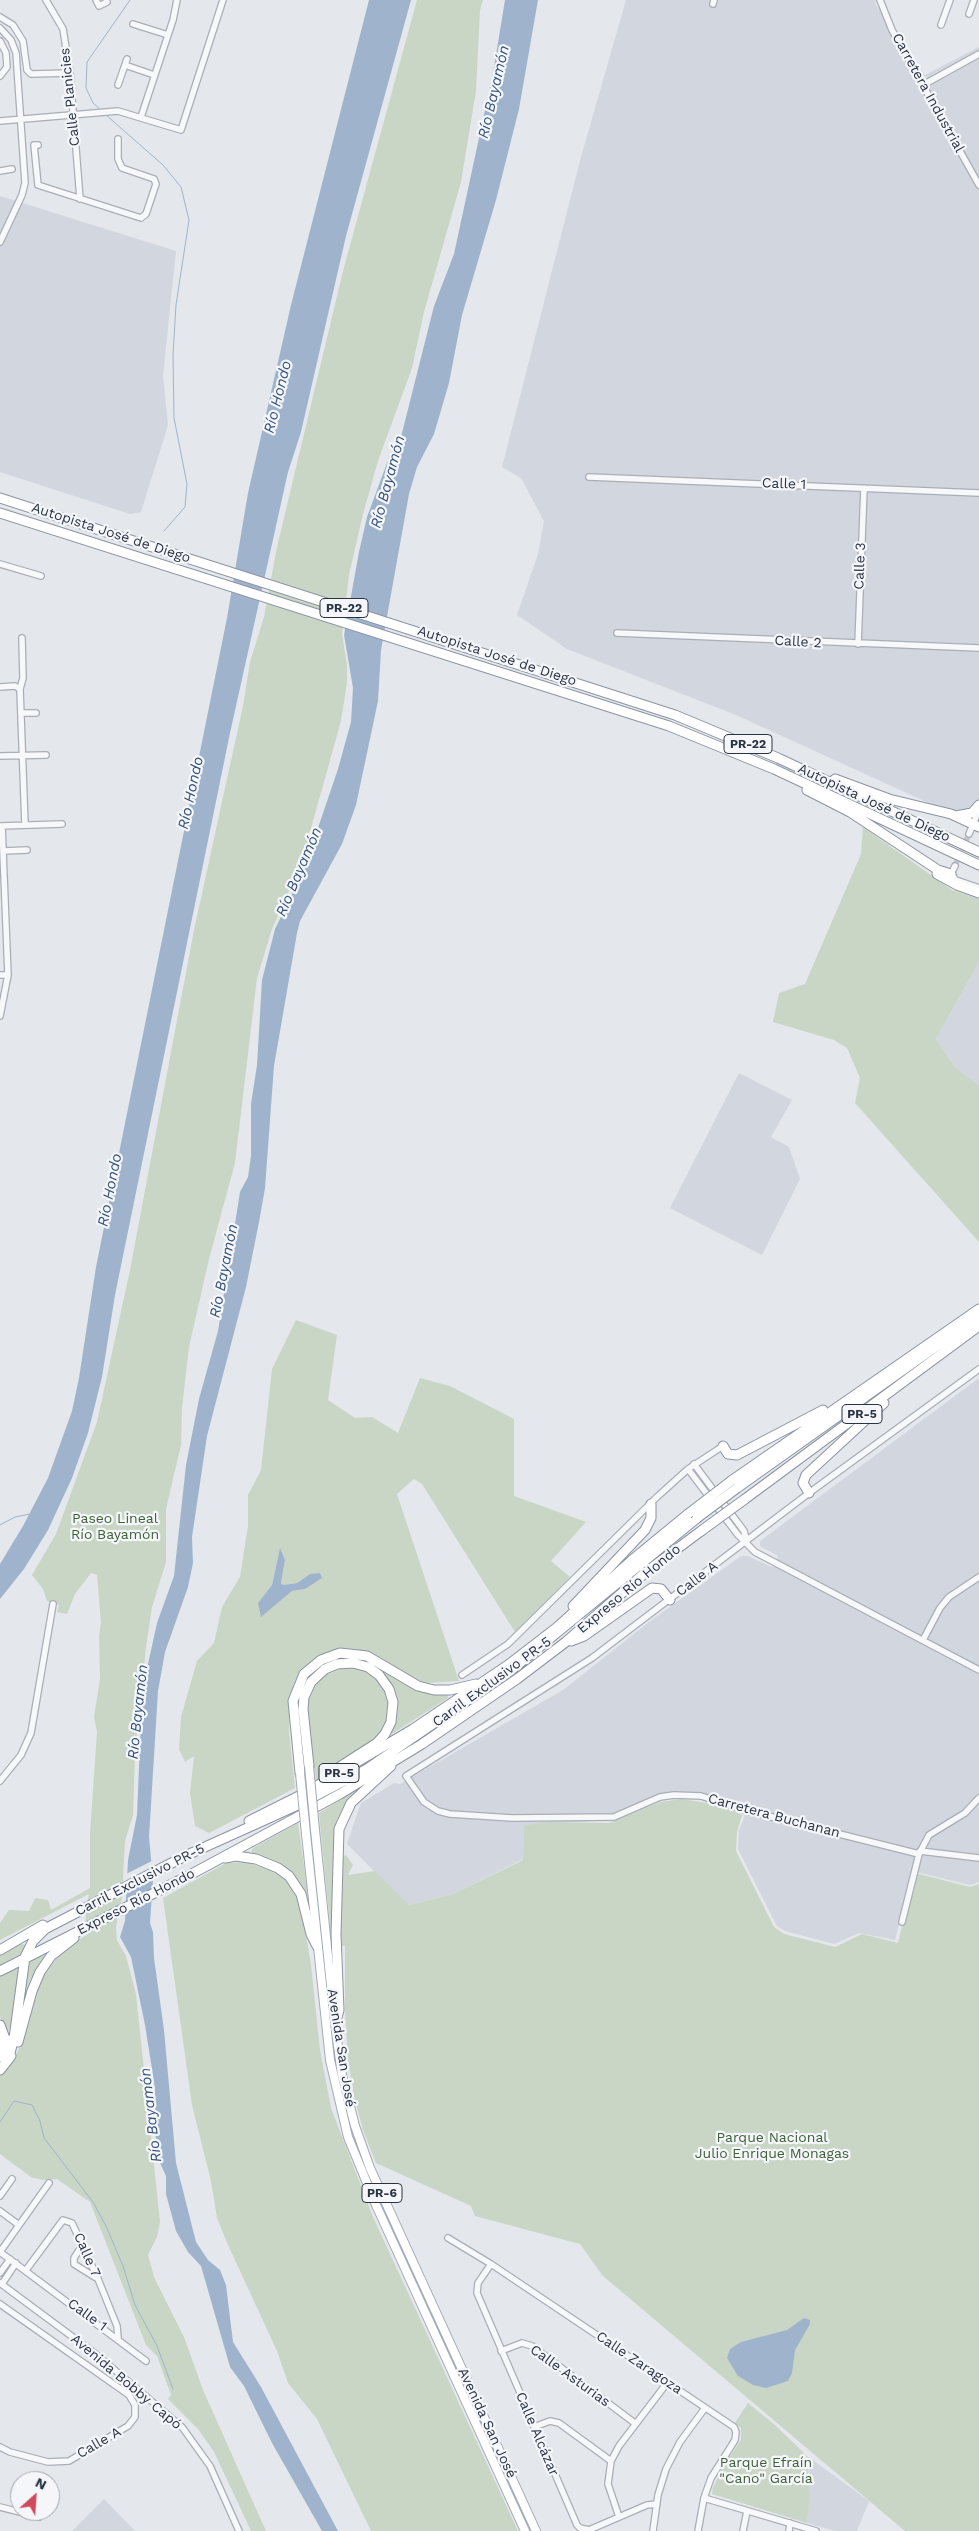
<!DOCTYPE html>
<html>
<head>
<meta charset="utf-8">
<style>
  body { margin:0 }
  #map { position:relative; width:979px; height:2531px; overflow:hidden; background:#e4e7ec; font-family:"Work Sans",sans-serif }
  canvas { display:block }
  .north { position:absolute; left:10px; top:2471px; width:50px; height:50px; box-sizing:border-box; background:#f4f6f9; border:1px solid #a4a8b1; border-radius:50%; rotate:26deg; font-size:14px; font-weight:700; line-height:20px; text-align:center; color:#2b3445 }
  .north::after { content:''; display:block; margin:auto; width:18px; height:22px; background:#d1495b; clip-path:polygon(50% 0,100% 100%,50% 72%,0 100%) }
</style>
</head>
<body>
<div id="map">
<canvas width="979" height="2531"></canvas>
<div class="north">N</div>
</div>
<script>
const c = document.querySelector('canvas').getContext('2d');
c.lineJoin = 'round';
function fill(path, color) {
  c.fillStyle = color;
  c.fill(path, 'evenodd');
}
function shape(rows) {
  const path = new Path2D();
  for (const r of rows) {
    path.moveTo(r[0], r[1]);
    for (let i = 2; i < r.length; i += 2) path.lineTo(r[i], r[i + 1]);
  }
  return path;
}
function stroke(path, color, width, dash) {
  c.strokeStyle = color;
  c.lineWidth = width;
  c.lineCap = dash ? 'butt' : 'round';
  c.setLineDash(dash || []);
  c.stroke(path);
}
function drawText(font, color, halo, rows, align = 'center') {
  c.font = font + ' "Work Sans",sans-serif';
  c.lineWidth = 4.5;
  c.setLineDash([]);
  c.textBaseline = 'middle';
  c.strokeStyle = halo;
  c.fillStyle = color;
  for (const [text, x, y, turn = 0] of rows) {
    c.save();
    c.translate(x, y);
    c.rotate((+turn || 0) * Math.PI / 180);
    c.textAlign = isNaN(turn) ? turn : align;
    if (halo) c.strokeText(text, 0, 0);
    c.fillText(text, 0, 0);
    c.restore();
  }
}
const built = shape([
  [626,0,875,0,876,5,925,75,979,47,979,826,736,715,567,649,517,615,538,554,544,521,521,478,502,467,581,157],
  [0,196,176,251,163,376,168,425,141,512,130,514,0,472],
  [979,962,979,1085,955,1067,936,1039],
  [739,1073,792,1100,771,1137,789,1147,800,1179,762,1255,670,1208],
  [979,1378,979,1882,970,1885,912,1871,895,1940,859,1933,834,1944,785,1931,777,1926,738,1849,739,1830,745,1816,727,1805,700,1799,679,1798,659,1800,614,1820,524,1825,523,1859,453,1894,408,1905,347,1844,361,1803,394,1783,400,1784,563,1690,649,1622,741,1556,748,1556,772,1567,778,1556,760,1546,760,1541],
  [803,2453,869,2501,857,2531,835,2531,807,2523,810,2478,807,2462],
  [104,2499,135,2531,72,2531]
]);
const green = shape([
  [417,0,483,0,480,10,476,91,461,182,424,312,412,368,378,461,363,514,349,575,342,634,347,665,347,683,341,721,301,864,272,929,257,978,235,1163,209,1259,189,1347,182,1408,181,1445,166,1509,166,1562,152,1607,146,1647,135,1754,133,1815,125,1841,122,1898,116,1927,117,1940,126,1956,136,1994,160,2222,157,2237,148,2255,154,2277,184,2337,203,2390,266,2531,251,2531,214,2452,198,2429,168,2399,171,2395,157,2356,146,2345,90,2202,57,2179,43,2180,31,2177,0,2154,0,2075,11,2064,23,2041,34,1997,42,1977,63,1950,88,1934,85,1914,89,1894,0,1940,0,1923,9,1910,29,1911,35,1898,48,1900,51,1910,90,1888,90,1834,97,1732,94,1717,100,1679,99,1636,101,1623,97,1575,91,1573,75,1594,67,1614,57,1612,59,1605,47,1601,43,1589,32,1575,56,1534,97,1422,130,1270,194,930,243,706,250,662,264,617,277,547,343,271],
  [863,827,952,890,979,899,979,962,936,1039,955,1067,979,1085,979,1242,855,1103,860,1078,847,1048,834,1040,773,1022,779,993,805,984,861,854],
  [296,1320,337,1335,328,1400,355,1418,372,1417,398,1433,420,1378,450,1386,514,1419,514,1496,586,1522,551,1561,570,1577,515,1632,422,1484,414,1479,397,1494,459,1681,424,1683,364,1651,338,1650,315,1658,301,1671,291,1692,289,1732,295,1788,209,1833,195,1826,190,1793,194,1756,185,1762,179,1749,181,1717,197,1661,214,1643,222,1607,240,1577,248,1526,248,1495,261,1470,272,1369],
  [280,1549,285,1560,281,1583,283,1585,297,1583,310,1574,305,1589,292,1591,270,1607,258,1603,272,1585],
  [338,1656,359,1656,396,1674,448,1694,448,1698,392,1734,389,1732,396,1699,367,1664,319,1669,300,1717,303,1766,295,1709,301,1684,316,1666],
  [351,1666,372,1674,383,1686,388,1696,387,1719,374,1742,335,1766,316,1781,306,1701,312,1685,330,1670],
  [358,1789,344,1809,333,1954,319,1813],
  [682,1799,726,1806,742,1815,737,1832,736,1851,774,1927,784,1934,835,1947,862,1934,898,1943,915,1873,970,1887,979,1884,979,2531,905,2531,603,2276,580,2244,475,2216,471,2206,376,2163,363,2130,354,2096,348,2058,345,2011,345,1946,341,1946,341,1858,346,1855,353,1865,348,1875,375,1871,409,1905,453,1894,523,1860,524,1825,551,1822,609,1823,660,1802],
  [298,1823,308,1894,306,1896,302,1890,251,1852,253,1848],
  [246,1862,282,1874,295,1890,301,1904,311,1965,320,2050,331,2108,373,2217,518,2531,371,2531,317,2419,288,2383,277,2351,228,2245,217,2218,211,2181,192,2105,163,1898,226,1863],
  [19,1943,26,1945,22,1953,0,1965,0,1954],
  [47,1951,30,1980,22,2003,26,1963],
  [21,1965,13,2019,7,2035,0,2016,0,1975],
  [748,2403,775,2425,803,2452,807,2461,810,2494,807,2523,712,2494,713,2487,723,2467,741,2440,741,2428,735,2423]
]);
const water = shape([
  [369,0,411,0,346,236,301,432,288,472,230,733,115,1295,102,1377,88,1433,72,1478,48,1530,24,1569,0,1599,0,1564,23,1526,48,1478,72,1411,79,1378,96,1267,227,618,248,493,291,305],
  [505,0,538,0,519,109,496,200,462,315,449,383,434,434,417,467,409,494,381,650,378,701,356,805,342,844,300,921,297,933,274,1066,265,1188,259,1222,246,1287,207,1436,192,1537,193,1563,188,1587,165,1652,158,1691,149,1837,153,1880,150,1923,153,1932,154,1958,164,2030,176,2163,196,2242,208,2260,220,2270,226,2285,233,2342,261,2387,338,2531,322,2531,272,2443,244,2386,230,2367,201,2266,188,2252,176,2231,166,2194,166,2176,156,2154,155,2088,145,2025,131,1957,120,1937,125,1921,128,1860,137,1815,141,1720,148,1664,157,1623,174,1576,186,1465,199,1399,218,1331,240,1192,248,1177,251,1156,251,1104,257,1065,262,980,275,929,304,869,338,769,351,722,353,688,344,635,359,552,367,517,390,455,401,437,434,306,454,254,493,73],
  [280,1548,285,1560,281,1583,283,1585,297,1583,310,1574,320,1573,322,1578,305,1589,292,1591,261,1617,258,1603,272,1585],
  [804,2318,810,2320,810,2324,795,2350,792,2373,788,2381,766,2388,753,2385,738,2376,727,2358,730,2349,741,2342,787,2330]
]);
const pier = shape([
  [154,1860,155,1874,124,1890,124,1875]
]);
const stream = shape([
  [102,111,93,103,86,88,87,62,130,0],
  [106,115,163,165,181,187,189,220,176,305,173,355,174,418,187,484,185,507,164,531],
  [0,1525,15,1517,30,1514],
  [0,2122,14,2101,32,2105,40,2121,44,2138,93,2202,106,2226,123,2266,135,2305,157,2346,173,2389]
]);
const minorTunnel = shape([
  [955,866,969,834]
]);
const minor = shape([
  [46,0,63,29,70,73,80,199],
  [96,0,99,6,107,2],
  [880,0,892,30,979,185],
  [713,4,714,0],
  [969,14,974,0],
  [0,17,13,25,23,41,27,70,31,74,70,73],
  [133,24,168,35],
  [941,25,950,0],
  [0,28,11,40,16,53,25,183,22,195,0,242],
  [0,41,6,53,7,67,0,76],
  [125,65,154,75],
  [118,85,127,59],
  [923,85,979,54],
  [141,117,173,20,177,0],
  [0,121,118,111,181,130,223,0],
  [38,145,34,145,38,185,141,218,146,214,156,184,154,179,122,168,118,159,118,139],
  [0,171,12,169],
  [589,477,979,493],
  [0,564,41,576],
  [617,633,979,648],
  [22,638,23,678,20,689,25,825],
  [858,644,864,488],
  [0,687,15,686,20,689],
  [21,713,36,713],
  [0,756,46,755],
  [0,826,62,824],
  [969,834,979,810],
  [3,851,27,850],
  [955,866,951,874,956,880,979,888],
  [0,975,8,975],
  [0,1016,8,975,2,826],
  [694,1464,744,1531,747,1542],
  [688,1469,738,1535,755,1552,979,1670],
  [923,1640,940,1608,949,1597,979,1577],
  [462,1675,508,1644,657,1497,688,1469,723,1446],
  [0,1781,21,1755,31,1733,53,1604],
  [920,1851,979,1858],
  [919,1854,748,1811,701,1796,674,1795,660,1797,614,1817,512,1818,450,1814,438,1811,424,1802,406,1776,592,1658,809,1493,979,1369],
  [902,1922,919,1854,929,1835,965,1813,979,1798],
  [49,2183,0,2252,146,2361],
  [0,2196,12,2179],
  [0,2211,19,2225],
  [448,2238,491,2264,734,2427,736,2432,735,2440,711,2478,704,2498,698,2531],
  [83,2244,74,2258,74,2264,98,2279],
  [491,2264,478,2283,477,2293,577,2525,580,2528,589,2530,647,2505,657,2504],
  [26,2270,63,2220,72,2223,98,2279,117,2326,118,2338],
  [0,2273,10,2259],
  [0,2283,97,2355,182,2427,210,2466,239,2531],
  [2,2284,16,2263],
  [0,2304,129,2395,135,2405,135,2417,128,2426,69,2461,48,2462,10,2452,0,2447],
  [501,2351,522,2343,532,2346,636,2424],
  [534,2427,550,2421,559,2423,611,2461],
  [704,2498,816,2531],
  [0,2507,39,2517],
  [619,2517,608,2484,611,2461,619,2446,667,2383],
  [653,2531,658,2495,666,2469,680,2442,705,2408],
  [743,2531,747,2511],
  [789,2531,790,2523]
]);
const major = shape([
  [315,1830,335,2024,342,2075,355,2126,370,2168,536,2531],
  [306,1834,330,2060,348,2137,376,2205,525,2531]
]);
const highway = shape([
  [0,498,675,715,778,758,979,852],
  [0,513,669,726,774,769,979,865],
  [835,779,889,799,951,814,979,827],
  [807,790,850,812,938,870,951,874],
  [956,816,972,813,979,805],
  [937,874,957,885,979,893],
  [723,1446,728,1454,737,1455,823,1410],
  [731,1481,979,1309],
  [737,1488,979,1316],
  [809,1493,803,1483,806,1475,884,1403],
  [745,1499,979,1326],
  [573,1606,645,1530,651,1518,651,1504],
  [571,1641,584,1636,652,1588,661,1589,670,1600],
  [309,1766,303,1709,304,1697,311,1682,325,1669,337,1664,353,1663,368,1667,379,1675,389,1689,393,1702,391,1722,385,1734,377,1743,327,1775],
  [300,1773,293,1701,304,1674,321,1660,340,1653,367,1656,418,1686,434,1690,450,1690,476,1684],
  [249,1821,303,1794,413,1729,508,1665,556,1628,632,1560,688,1514],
  [225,1858,236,1856,256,1859,278,1868,289,1876,301,1894,311,1934,317,1946],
  [0,1950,43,1925],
  [0,1971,186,1877,340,1794,422,1744,517,1679,567,1641,646,1572,701,1531],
  [335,2024,339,2010,336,1934,339,1829,351,1803,391,1766],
  [0,2025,4,2036,3,2049],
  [18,2042,32,1991,40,1972,51,1956,74,1938],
  [0,2057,9,2040],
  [8,2060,14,2038,25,1957,33,1941,45,1929,185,1856,298,1805,367,1769,510,1671,697,1518],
  [0,2070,11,2056]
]);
const majorBridge = shape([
  [309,1766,315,1830],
  [300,1773,306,1834]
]);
const highwayBridge = shape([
  [688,1514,731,1481],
  [697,1518,737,1488],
  [701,1531,745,1499]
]);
const shields = [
  [344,608,48],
  [748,744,48],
  [862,1414,40],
  [339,1773,40],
  [382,2193,40]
];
const shieldNames = [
  ["PR-22",344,608],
  ["PR-22",748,744],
  ["PR-5",862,1414],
  ["PR-5",339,1773],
  ["PR-6",382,2193]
];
const streetNames = [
  ["Carretera Industrial",928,93,61],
  ["Calle Planicies",70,97,-96],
  ["Calle 1",784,484,2],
  ["Autopista José de Diego",111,533,18],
  ["Calle 3",860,566,-88],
  ["Calle 2",798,642,3],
  ["Autopista José de Diego",497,656,18],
  ["Autopista José de Diego",874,803,25],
  ["Calle A",697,1579,-37],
  ["Expreso Río Hondo",629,1589,-40],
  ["Carril Exclusivo PR-5",492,1682,-36],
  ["Carretera Buchanan",774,1816,15],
  ["Carril Exclusivo PR-5",140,1880,-27],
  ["Expreso Río Hondo",136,1902,-27],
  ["Avenida San José",341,2048,81],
  ["Calle 7",87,2255,66],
  ["Calle 1",87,2315,36],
  ["Calle Zaragoza",639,2363,34],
  ["Calle Asturias",570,2376,36],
  ["Avenida Bobby Capó",126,2382,40],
  ["Avenida San José",487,2423,65],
  ["Calle Alcázar",537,2434,67],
  ["Calle A",99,2443,-30]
];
const parkNames = [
  ["Paseo Lineal",115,1519],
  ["Río Bayamón",115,1535],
  ["Parque Nacional",772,2138],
  ["Julio Enrique Monagas",772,2154],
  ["Parque Efraín",766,2463],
  ["\"Cano\" García",766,2479]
];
const waterNames = [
  ["Río Bayamón",494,92,-77],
  ["Río Hondo",278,397,-76],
  ["Río Bayamón",388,482,-75],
  ["Río Hondo",191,793,-78],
  ["Río Bayamón",299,872,-67],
  ["Río Hondo",110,1190,-79],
  ["Río Bayamón",224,1271,-79],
  ["Río Bayamón",138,1712,-84],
  ["Río Bayamón",151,2115,-97]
];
fill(built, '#d2d6de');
fill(green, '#c9d6c5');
fill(water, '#9fb4cc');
fill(pier, '#e4e7ec');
stroke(stream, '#9fb4cc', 1);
stroke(minorTunnel, '#bfc3cb', 5.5, [5.5, 3]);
stroke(minor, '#a9aeb7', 8);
stroke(major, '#a3abb8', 10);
stroke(highway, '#8b94a3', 11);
stroke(minor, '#f7f8fa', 5.5);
stroke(major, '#fff', 8);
stroke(highway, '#fff', 9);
stroke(majorBridge, '#a3abb8', 10, []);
stroke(highwayBridge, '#8b94a3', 11, []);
stroke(majorBridge, '#fff', 8);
stroke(highwayBridge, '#fff', 9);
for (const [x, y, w] of shields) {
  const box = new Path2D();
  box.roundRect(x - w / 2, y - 9.5, w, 19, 4);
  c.fillStyle = '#f4f6f9';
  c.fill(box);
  stroke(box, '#2b3445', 1);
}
drawText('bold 12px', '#2b3445', null, shieldNames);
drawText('14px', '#2b3445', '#f4f6f9', streetNames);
drawText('14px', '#3f6138', '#f4f6f9', parkNames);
drawText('italic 15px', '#34527a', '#f4f6f9', waterNames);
</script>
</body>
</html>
